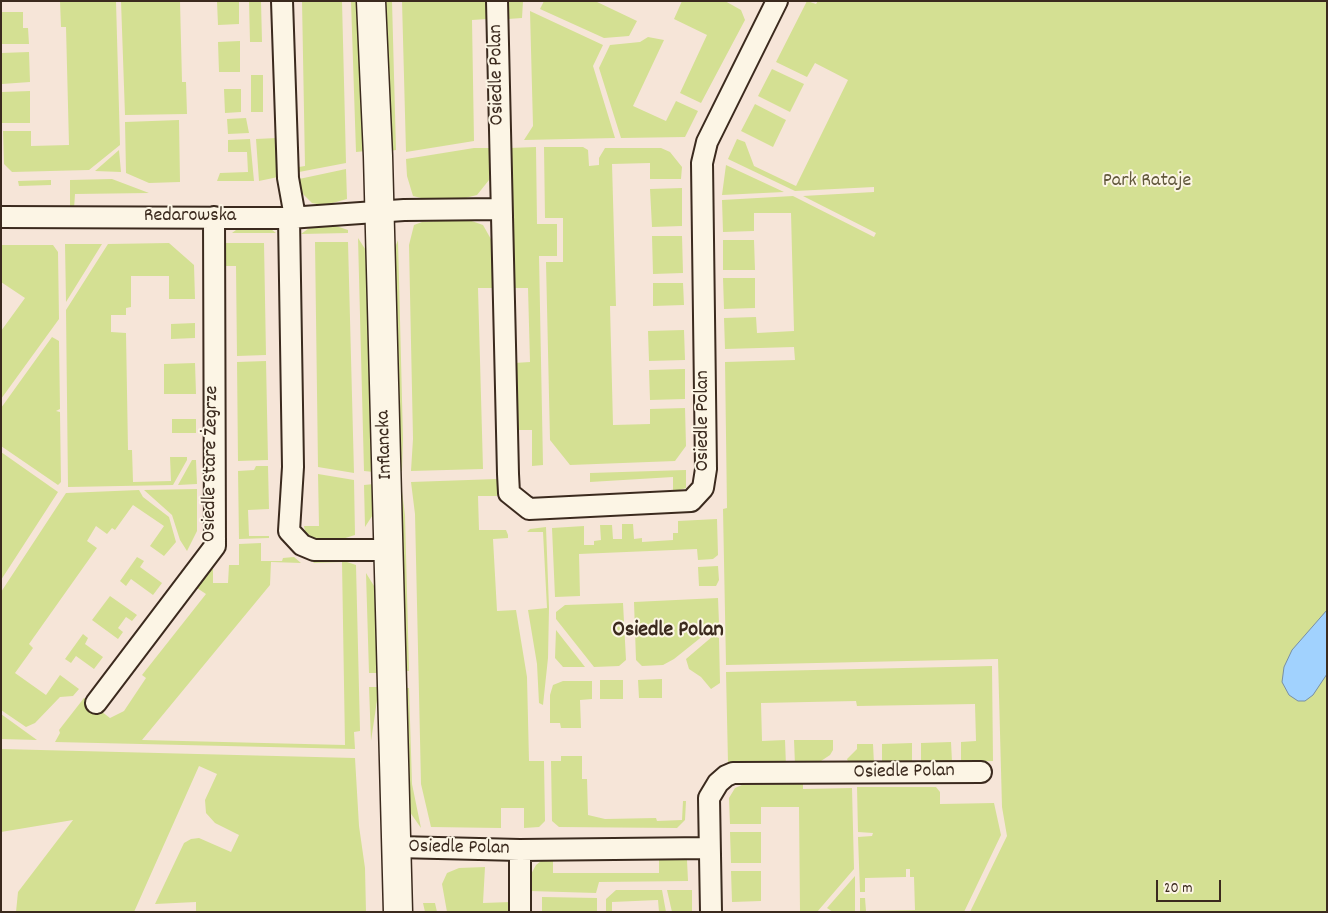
<!DOCTYPE html>
<html>
<head>
<meta charset="utf-8">
<style>
  body { margin:0 }
  #map { position:relative; width:1328px; height:913px; overflow:hidden; background:#f6e5d8; font-family:Dekko,sans-serif }
  canvas { display:block }
  .frame { position:absolute; inset:0; border:2px solid #3b2a1e; pointer-events:none }
  .scale { position:absolute; left:1156px; top:880px; width:65px; height:22px; box-sizing:border-box; border:2px solid #3b2a1e; border-top:0; padding-left:6px; font-size:15px; line-height:18px; white-space:nowrap; color:#3b2a1e; -webkit-text-stroke:4px #fcf5e5; paint-order:stroke }
</style>
</head>
<body>
<div id="map">
<canvas width="1328" height="913"></canvas>
<div class="frame"></div>
<div class="scale">20 m</div>
</div>
<script>
const c = document.querySelector('canvas').getContext('2d');
c.lineJoin = 'round';
function fill(path, color) {
  c.fillStyle = color;
  c.fill(path, 'evenodd');
}
function shape(rows) {
  const path = new Path2D();
  for (const r of rows) {
    path.moveTo(r[0], r[1]);
    for (let i = 2; i < r.length; i += 2) path.lineTo(r[i], r[i + 1]);
  }
  return path;
}
function stroke(path, color, width, dash) {
  c.strokeStyle = color;
  c.lineWidth = width;
  c.lineCap = dash ? 'butt' : 'round';
  c.setLineDash(dash || []);
  c.stroke(path);
}
function drawText(font, color, halo, rows, align = 'center') {
  c.font = font + ' Dekko,sans-serif';
  c.lineWidth = 4;
  c.setLineDash([]);
  c.textBaseline = 'middle';
  c.strokeStyle = halo;
  c.fillStyle = color;
  for (const [text, x, y, turn = 0] of rows) {
    c.save();
    c.translate(x, y);
    c.rotate((+turn || 0) * Math.PI / 180);
    c.textAlign = isNaN(turn) ? turn : align;
    if (halo) c.strokeText(text, 0, 0);
    c.fillText(text, 0, 0);
    c.restore();
  }
}
const green = shape([
  [60,1,116,1,120,145,89,170,12,172,4,164,3,131,31,131,31,146,69,145,66,27,61,27],
  [121,1,180,1,182,82,186,82,187,114,125,115],
  [217,1,239,1,239,24,218,25],
  [249,1,261,1,262,42,250,42],
  [302,1,342,1,346,163,299,172,299,167,305,166],
  [351,1,362,1,366,151,356,152],
  [385,1,392,1,396,150,390,151],
  [402,1,487,1,487,19,472,20,474,141,406,152],
  [507,1,523,1,522,18,508,19],
  [544,1,595,1,637,21,629,36,604,38,540,9],
  [682,1,725,1,741,10,745,20,701,103,680,93,707,35,674,19],
  [807,1,816,4,818,1,1327,1,1327,912,970,912,1007,836,1002,807,998,659,726,665,723,509,727,508,725,362,795,360,794,347,725,349,724,318,756,317,757,333,794,331,791,213,754,213,754,231,723,232,722,200,793,196,874,237,876,233,803,196,874,192,874,187,795,191,728,159,737,139,745,142,754,166,796,186,848,80,815,63,807,77,776,62],
  [530,11,603,45,593,66,615,138,524,140,533,126],
  [1,12,23,12,23,28,28,28,29,44,1,44],
  [648,37,664,40,633,106,666,121,676,101,698,111,685,137,621,138,599,68,610,45,640,42],
  [240,41,240,72,219,72,218,42],
  [29,52,30,82,2,84,1,53],
  [772,69,804,84,790,112,758,96],
  [251,75,263,75,263,112,251,112],
  [224,89,241,89,241,112,225,113],
  [30,91,30,123,2,123,2,92],
  [755,104,786,120,773,147,741,131],
  [246,118,249,133,228,134,227,119],
  [179,120,180,182,149,183,126,173,125,122],
  [277,138,278,177,259,181,256,139],
  [250,139,254,181,217,181,220,173,248,172,247,152,228,152,228,140],
  [536,147,537,224,557,224,557,256,539,256,543,465,532,466,532,430,517,430,514,363,530,362,528,288,513,288,510,148],
  [544,147,583,147,588,150,589,166,599,165,599,158,605,148,661,148,670,152,682,167,681,179,650,179,650,163,612,164,616,306,610,306,613,425,650,424,650,409,685,408,686,446,675,461,570,465,550,440,546,262,563,262,563,218,545,218],
  [474,148,489,148,489,180,477,195,465,198,429,200,413,196,407,176,406,159],
  [119,150,121,172,95,171],
  [726,165,784,192,722,195],
  [346,169,347,199,329,204,317,204,312,203,301,192,299,179],
  [112,179,149,193,75,194,74,209,70,209,70,180],
  [51,180,51,185,19,186,18,181],
  [682,188,682,226,652,227,650,189],
  [466,219,483,225,492,241,493,288,478,288,483,469,411,471,413,439,409,245,414,225,422,222],
  [267,226,276,233,232,233,240,227],
  [312,226,336,226,348,230,348,233,301,234],
  [652,236,682,236,683,273,653,274],
  [358,238,367,252,374,472,364,471],
  [398,240,403,439,402,471,398,471,394,250],
  [723,240,754,240,755,270,723,270],
  [315,242,348,242,354,473,318,467],
  [169,243,194,265,195,299,169,299,169,276,131,276,131,307,126,308,126,315,111,315,111,332,126,333,128,450,132,450,133,482,171,481,170,457,187,457,187,460,173,485,68,487,66,310,108,244],
  [226,243,264,243,266,355,237,356,236,266,226,266],
  [65,244,102,244,66,302],
  [1,245,53,245,58,252,59,319,1,399,1,331,25,298,1,282],
  [723,278,755,278,755,308,724,309],
  [653,283,683,283,684,305,653,306],
  [195,323,195,338,171,339,171,324],
  [684,330,685,360,649,361,648,331],
  [52,337,59,341,60,409,56,411,60,412,61,482,58,485,1,446,1,408],
  [266,361,268,460,238,461,237,362],
  [195,363,196,394,164,394,164,364],
  [685,369,685,399,650,400,649,370],
  [172,419,196,419,196,433,172,433],
  [1,452,58,492,1,580],
  [192,460,196,460,197,484,178,485],
  [256,466,268,466,269,509,248,510,249,536,269,536,269,538,239,539,238,471,254,470],
  [686,470,686,488,673,492,673,477,590,482,590,473],
  [318,474,354,480,355,535,339,540,318,540,313,539,305,531,304,526,319,526],
  [497,479,497,496,478,496,479,530,506,530,508,535,508,538,493,539,497,611,516,610,527,677,529,761,544,761,545,821,539,827,524,828,524,808,501,808,501,828,431,827,421,784,415,514,411,482],
  [374,484,374,513,365,527,364,485],
  [398,484,401,484,405,515,409,671,403,671],
  [197,489,197,531,187,551,180,540,172,515,144,490],
  [139,490,143,497,169,517,176,542,164,556,150,546,164,526,133,505,115,530,112,528,107,534,96,526,87,541,97,548,29,644,33,648,15,673,46,695,60,675,79,689,73,696,60,697,35,723,26,727,1,710,1,592,66,493],
  [717,519,718,555,713,559,698,560,697,549,579,554,580,596,555,597,552,528,584,526,584,545,594,545,594,541,601,540,600,525,612,525,613,539,622,539,622,524,633,524,634,539,642,538,642,542,673,540,673,533,678,533,678,521],
  [546,527,549,608,548,658,543,705,539,703,537,664,528,610,547,608,543,532,527,532,530,529],
  [261,543,261,561,282,561,283,558,294,557,301,563,271,562,270,585,142,740,345,745,342,562,313,563,316,560,335,558,356,565,360,731,354,732,355,749,55,742,60,733,59,730,84,698,110,718,124,711,146,678,142,675,206,594,197,588,213,568,213,583,228,583,229,565,239,565,239,544],
  [137,557,144,561,140,567,162,583,153,595,131,579,126,586,120,581],
  [718,566,719,580,716,586,699,586,698,567],
  [366,573,374,586,377,598,379,673,369,673],
  [110,596,137,615,132,621,126,617,118,628,123,632,118,639,92,620],
  [718,598,719,623,674,659,663,665,642,666,636,660,634,602],
  [623,603,626,660,619,666,594,667,556,619,556,612,565,605],
  [556,630,585,667,563,667,555,658],
  [83,634,88,638,85,644,103,657,94,669,76,656,71,663,65,659],
  [713,636,719,638,720,683,711,689,701,677,689,669,686,659],
  [992,666,993,761,961,762,961,742,976,741,975,704,857,706,856,701,761,703,762,741,785,740,786,766,731,766,728,763,726,672],
  [662,679,662,698,639,698,638,680],
  [600,680,623,680,623,699,600,699],
  [592,681,592,699,580,700,581,728,561,728,560,723,550,723,550,695,553,685,563,681],
  [369,687,379,687,371,741],
  [403,688,409,688,412,784,421,828,407,808],
  [1,714,37,740,1,739],
  [794,740,833,740,833,750,830,755,815,765,795,765],
  [951,742,952,762,921,763,921,743],
  [912,743,912,763,882,763,882,744],
  [857,744,873,744,874,764,849,764,847,759,857,749],
  [1,749,355,758,359,826,365,868,366,912,196,912,196,902,155,904,184,843,191,839,199,838,231,852,239,835,215,823,206,813,205,800,217,774,199,766,134,912,16,912,18,892,73,820,1,832],
  [561,756,582,756,582,779,587,779,588,815,605,819,656,818,657,821,682,820,683,801,686,801,685,820,677,828,559,827,552,821,551,761,561,761],
  [803,784,803,789,852,788,854,869,817,912,800,912,799,807,761,807,761,824,730,824,729,798,735,788,742,785],
  [857,787,936,787,940,792,940,804,994,803,1001,835,964,912,860,912,860,898,865,898,866,911,915,910,914,877,910,877,910,869,906,869,906,877,865,878,865,892,860,892,858,837,872,836,873,833,858,832],
  [730,832,761,832,761,863,731,863],
  [553,858,553,873,659,873,659,858,679,859,687,860,688,881,599,882,596,893,530,891,530,876,536,865,541,861],
  [485,867,483,903,511,902,511,911,447,912,442,884,447,873,459,868],
  [731,871,761,871,761,901,732,902],
  [855,876,855,912,833,912,827,908],
  [616,890,662,890,666,912,659,912,658,900,612,902,612,912,606,912,606,899],
  [667,890,692,890,692,912,672,912],
  [542,897,597,898,597,912,542,912],
  [423,903,435,903,437,912,425,912]
]);
const water = shape([
  [1327,610,1327,674,1313,695,1305,701,1298,701,1289,695,1282,682,1284,667,1292,650,1327,610]
]);
const street = shape([
  [282,1,288,178,295,217],
  [497,1,508,474,509,493,529,509,691,501,703,488,706,469,702,163,707,142,777,1],
  [1,217,289,218,404,210,500,209],
  [289,218,293,467,289,531,302,545,314,550,389,550],
  [96,703,215,546,214,217],
  [397,847,520,850],
  [520,912,520,850,708,848],
  [711,912,709,798,718,783,726,776,733,773,981,772]
]);
const secondary = shape([
  [371,1,378,156,398,912]
]);
const streetNames = [
  ["Osiedle Polan",498,75,-91],
  ["Redarowska",190,217],
  ["Osiedle Polan",704,421,-90],
  ["Inflancka",386,445,-92],
  ["Osiedle Stare Żegrze",212,464,-89],
  ["Osiedle Polan",904,773,-1],
  ["Osiedle Polan",459,849,1]
];
const parkNames = [
  ["Park Rataje",1147,182]
];
const quarterNames = [
  ["Osiedle Polan",668,632]
];
fill(green, '#d4e093');
fill(water, '#a1d2fe');
stroke(water, '#788fa4', 1);
stroke(street, '#3b2a1e', 24);
stroke(secondary, '#3b2a1e', 31);
stroke(street, '#fcf5e5', 20);
stroke(secondary, '#fcf5e5', 28);
drawText('20px', '#3b2a1e', '#fcf5e5', streetNames);
drawText('20px', '#61583b', '#fcf5e5', parkNames);
drawText('bold 22px', '#3b2a1e', '#fcf5e5', quarterNames);
</script>
</body>
</html>
